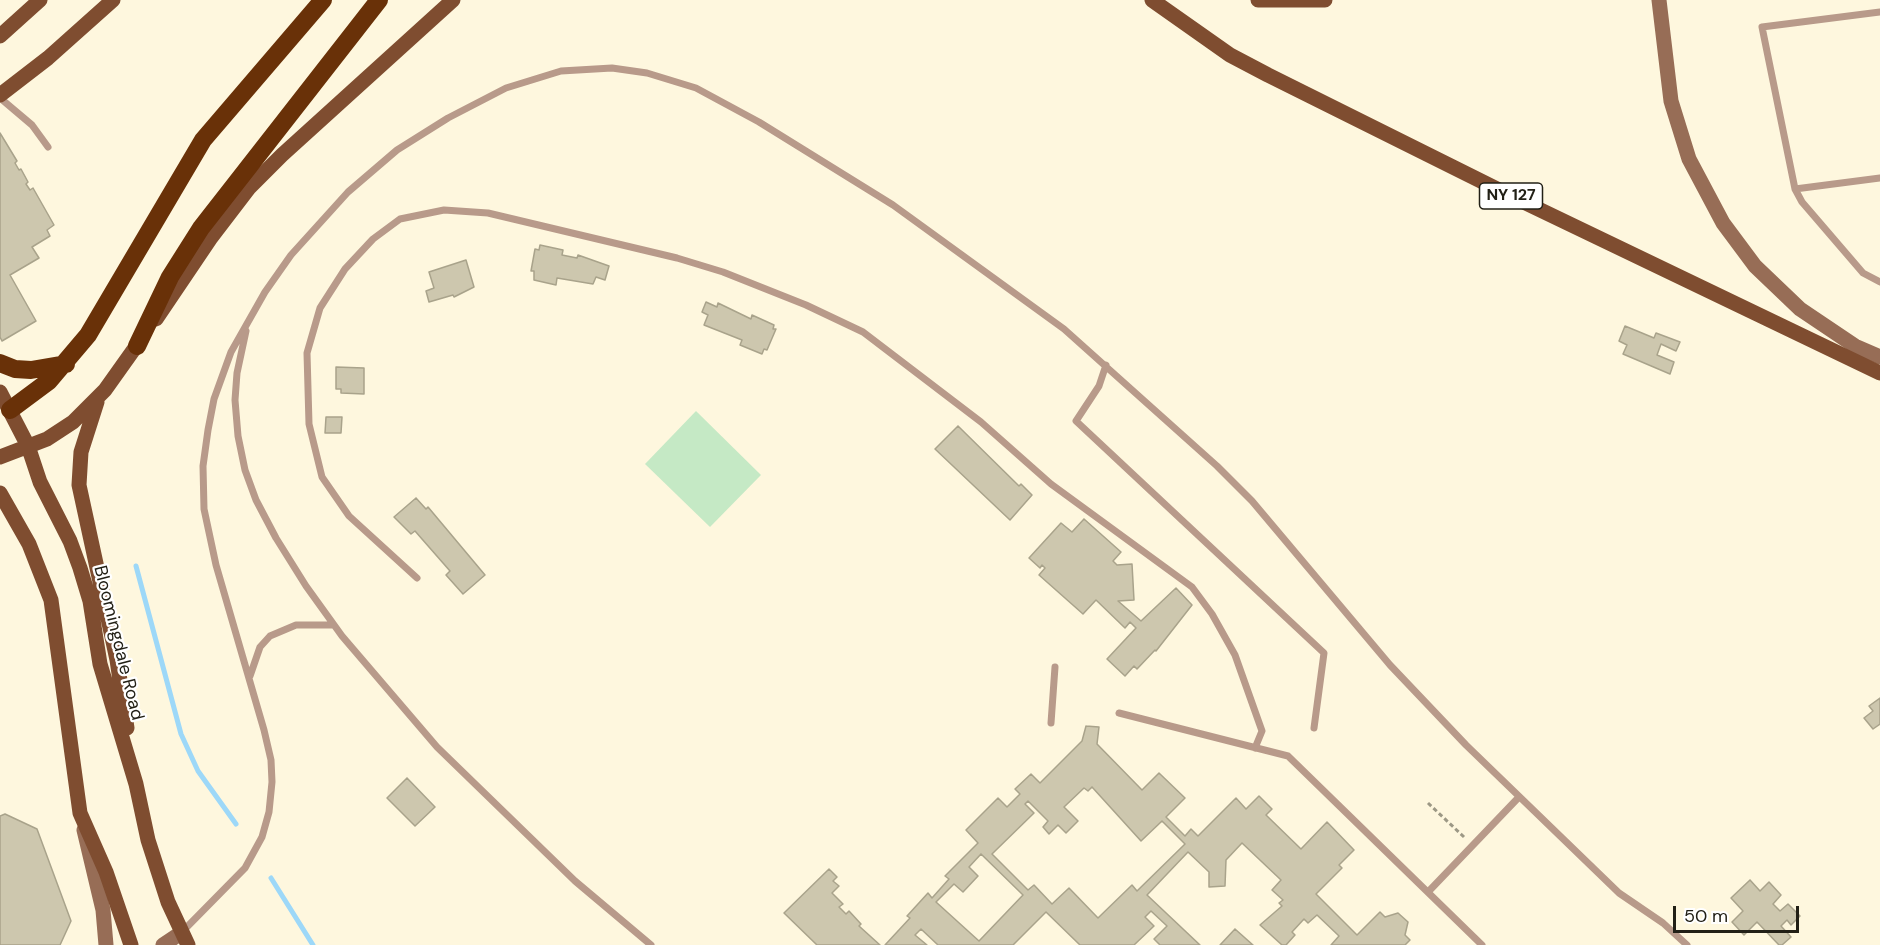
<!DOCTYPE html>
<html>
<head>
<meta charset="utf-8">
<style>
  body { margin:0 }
  #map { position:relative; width:1880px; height:945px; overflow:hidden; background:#fef7de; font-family:"DM Sans",sans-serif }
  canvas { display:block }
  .scale { position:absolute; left:1673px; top:906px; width:126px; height:27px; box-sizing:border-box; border:3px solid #222016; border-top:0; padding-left:8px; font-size:18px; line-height:21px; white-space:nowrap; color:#222016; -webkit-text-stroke:4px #fff; paint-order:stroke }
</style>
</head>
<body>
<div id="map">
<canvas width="1880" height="945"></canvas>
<div class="scale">50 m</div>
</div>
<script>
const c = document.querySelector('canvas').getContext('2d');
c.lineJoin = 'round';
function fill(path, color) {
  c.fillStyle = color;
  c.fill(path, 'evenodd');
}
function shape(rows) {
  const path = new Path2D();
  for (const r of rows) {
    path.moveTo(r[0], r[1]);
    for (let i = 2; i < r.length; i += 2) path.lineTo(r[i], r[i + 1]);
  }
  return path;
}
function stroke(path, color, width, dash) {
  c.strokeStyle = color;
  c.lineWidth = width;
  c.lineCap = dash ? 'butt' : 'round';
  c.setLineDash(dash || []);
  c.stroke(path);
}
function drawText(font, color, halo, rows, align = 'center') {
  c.font = font + ' "DM Sans",sans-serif';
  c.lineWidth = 4.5;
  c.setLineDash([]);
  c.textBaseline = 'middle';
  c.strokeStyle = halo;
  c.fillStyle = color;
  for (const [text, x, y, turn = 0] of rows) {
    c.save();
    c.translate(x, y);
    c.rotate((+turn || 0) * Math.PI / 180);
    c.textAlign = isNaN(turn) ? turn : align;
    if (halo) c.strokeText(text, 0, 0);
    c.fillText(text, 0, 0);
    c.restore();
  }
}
const green = shape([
  [696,411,761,475,710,527,645,464]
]);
const stream = shape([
  [136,566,181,734,198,771,236,824],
  [271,878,313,945]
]);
const building = shape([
  [0,133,17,161,15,163,19,170,21,169,28,182,26,184,30,190,33,188,54,225,47,230,50,236,32,247,39,258,10,275,36,321,2,341,0,337,0,133],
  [540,245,563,250,562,255,577,258,578,255,609,266,605,280,596,277,593,284,557,278,556,285,534,280,534,271,531,271,535,249,539,250,540,245],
  [466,260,474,287,454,297,453,295,429,302,426,291,434,288,429,272,466,260],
  [706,302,717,307,718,303,751,319,752,315,774,325,773,329,776,329,767,350,764,349,762,354,740,345,742,340,704,325,708,315,702,312,706,302],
  [1625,326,1654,338,1656,333,1680,342,1676,351,1661,344,1657,355,1674,362,1670,374,1623,354,1627,345,1619,341,1625,326],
  [336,367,364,368,364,394,341,393,341,389,336,389,336,367],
  [326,417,342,417,341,433,325,433,326,417],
  [958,426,1019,486,1021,484,1032,495,1010,520,935,449,958,426],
  [416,498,426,509,428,507,485,575,463,594,446,575,450,571,415,531,411,534,394,517,416,498],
  [1084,519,1121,552,1113,561,1117,565,1132,564,1134,600,1118,601,1141,621,1176,588,1192,605,1156,651,1155,650,1137,669,1134,666,1125,676,1107,659,1136,628,1130,622,1125,628,1096,600,1083,614,1039,575,1045,568,1042,565,1040,568,1029,558,1061,523,1072,532,1084,519],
  [1880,698,1880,724,1873,729,1864,718,1873,711,1869,706,1880,698],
  [1086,726,1099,727,1097,744,1142,790,1159,773,1185,798,1166,817,1185,836,1191,829,1198,836,1236,798,1246,809,1259,796,1272,809,1266,815,1301,849,1327,822,1354,850,1339,865,1342,868,1316,894,1357,935,1380,912,1385,917,1398,913,1408,922,1405,935,1410,940,1405,945,1331,945,1339,936,1317,915,1308,923,1304,919,1292,932,1295,935,1286,945,1282,945,1260,925,1282,906,1279,903,1283,900,1272,890,1281,880,1242,843,1226,860,1225,886,1209,887,1209,872,1188,852,1147,895,1200,945,1160,945,1154,939,1167,926,1151,911,1145,917,1154,926,1134,945,1080,945,1046,912,1013,945,938,945,921,929,915,935,927,945,885,945,910,918,907,916,928,893,932,898,949,879,945,876,978,843,966,830,998,798,1007,807,1020,794,1015,789,1031,774,1040,783,1082,741,1086,726],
  [1092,787,1141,841,1162,821,1185,844,1137,891,1132,885,1098,918,1069,888,1052,904,1034,885,1028,890,992,854,1034,813,1025,804,1028,801,1048,821,1043,827,1049,834,1058,825,1066,833,1078,821,1064,807,1084,788,1088,791,1092,787],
  [981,854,1023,895,979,941,936,902,954,884,963,892,978,876,969,867,981,854],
  [407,778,435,807,415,826,387,798,407,778],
  [5,814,37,829,71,921,60,945,0,945,0,816,5,814],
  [829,869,837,877,833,881,839,886,832,893,843,904,839,907,846,914,849,911,861,924,859,926,880,945,817,945,784,913,829,869],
  [1750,880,1760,891,1769,882,1781,895,1773,904,1780,911,1788,904,1800,916,1791,925,1787,920,1781,926,1791,937,1782,945,1779,945,1757,922,1744,935,1732,922,1743,911,1731,898,1750,880],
  [1235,929,1253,945,1220,945,1235,929]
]);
const path = shape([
  [1428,803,1464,837]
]);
const service = shape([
  [0,98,32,125,48,147],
  [1880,178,1795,189,1802,202,1863,273,1880,282],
  [1795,189,1762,27,1880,12],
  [246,331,237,373,235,400,238,436,245,470,256,500,276,538,306,586,342,636,437,747,575,881,651,945],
  [1106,365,1099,386,1076,421,1324,653,1314,728],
  [417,578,349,516,322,477,309,424,307,353,320,308,345,269,373,239,400,219,444,210,488,213,677,258,723,272,806,305,863,332,981,422,1051,484,1192,587,1212,614,1235,655,1262,731,1255,748],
  [250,676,260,647,270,636,296,625,333,625],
  [1119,713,1288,756,1482,945],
  [1051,723,1055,667],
  [1429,891,1519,797],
  [181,933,245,868,262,837,269,812,272,782,271,760,264,730,216,565,204,509,203,466,208,430,214,399,231,352,265,292,291,255,348,192,397,150,448,118,506,88,561,71,612,68,647,73,696,88,759,122,893,205,1064,329,1217,466,1252,501,1390,665,1466,745,1619,893,1663,923,1687,945]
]);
const secondary = shape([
  [1659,0,1671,101,1689,159,1723,223,1755,266,1800,309,1855,346,1880,357],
  [84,830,103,910,106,945],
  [163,945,181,933]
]);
const primary = shape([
  [1152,0,1230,55,1268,75,1505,193,1880,373],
  [1258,0,1325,0],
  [0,36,40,0],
  [0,95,48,58,113,0],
  [156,319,210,239,249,188,282,155,453,0],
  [0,392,28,446,40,482,70,541,80,568,90,601,100,664,136,784,148,840,168,902,188,945],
  [97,402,81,452,79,485,117,660,127,728],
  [0,457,47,439,73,422,105,390,142,338],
  [0,493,29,544,51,600,80,813,106,872,131,945]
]);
const motorway = shape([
  [137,346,170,277,201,228,379,0],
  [0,363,15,369,31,370,66,364],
  [10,410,49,381,88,335,203,140,323,0]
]);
const shields = [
  [1511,196,63]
];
const shieldNames = [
  ["NY 127",1511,196]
];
const streetNames = [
  ["Bloomingdale Road",118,643,76]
];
fill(green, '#c5e9c5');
stroke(stream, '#9dd8f8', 5);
fill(building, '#cdc7ae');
stroke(building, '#a9a38b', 1.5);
stroke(path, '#9c9885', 3, [4.5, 3]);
stroke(service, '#b89a8a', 7);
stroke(secondary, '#976d56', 15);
stroke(primary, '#7f4d30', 15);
stroke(motorway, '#693108', 18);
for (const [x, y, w] of shields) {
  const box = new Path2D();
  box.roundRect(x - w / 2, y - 13, w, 26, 4.5);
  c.fillStyle = '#fff';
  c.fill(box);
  stroke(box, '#222016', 1.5);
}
drawText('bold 16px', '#222016', null, shieldNames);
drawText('18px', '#222016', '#fff', streetNames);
</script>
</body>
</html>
